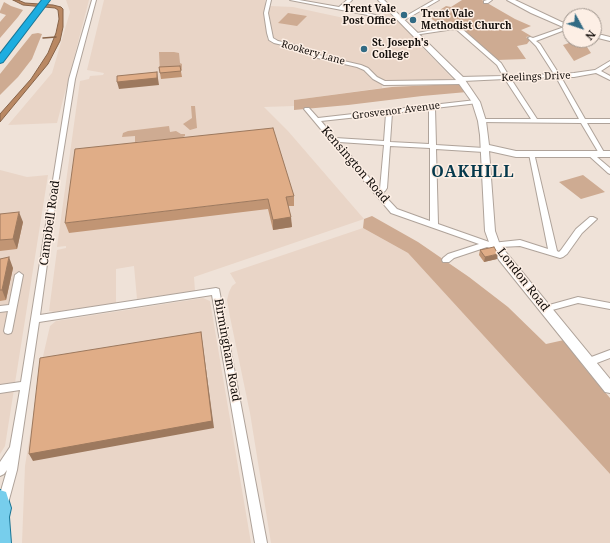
<!DOCTYPE html>
<html>
<head>
<meta charset="utf-8">
<style>
  body { margin:0 }
  #map { position:relative; width:610px; height:543px; overflow:hidden; background:#efe2d8; font-family:"Noto Serif",serif }
  canvas { display:block }
  .north { position:absolute; left:562px; top:8px; width:40px; height:40px; box-sizing:border-box; background:#fdefe5; border:1px solid #9f958d; border-radius:50%; rotate:130deg; font-size:11px; font-weight:700; line-height:16px; text-align:center; color:#120d0a }
  .north::after { content:''; display:block; margin:auto; width:14px; height:18px; background:#326b84; clip-path:polygon(50% 0,100% 100%,50% 72%,0 100%) }
</style>
</head>
<body>
<div id="map">
<canvas width="610" height="543"></canvas>
<div class="north">N</div>
</div>
<script>
const c = document.querySelector('canvas').getContext('2d');
c.lineJoin = 'round';
function fill(path, color) {
  c.fillStyle = color;
  c.fill(path, 'evenodd');
}
function shape(rows) {
  const path = new Path2D();
  for (const r of rows) {
    path.moveTo(r[0], r[1]);
    for (let i = 2; i < r.length; i += 2) path.lineTo(r[i], r[i + 1]);
  }
  return path;
}
function stroke(path, color, width, dash) {
  c.strokeStyle = color;
  c.lineWidth = width;
  c.lineCap = dash ? 'butt' : 'round';
  c.setLineDash(dash || []);
  c.stroke(path);
}
function drawText(font, color, halo, rows, align = 'center') {
  c.font = font + ' "Noto Serif",serif';
  c.lineWidth = 3;
  c.setLineDash([]);
  c.textBaseline = 'middle';
  c.strokeStyle = halo;
  c.fillStyle = color;
  for (const [text, x, y, turn = 0] of rows) {
    c.save();
    c.translate(x, y);
    c.rotate((+turn || 0) * Math.PI / 180);
    c.textAlign = isNaN(turn) ? turn : align;
    if (halo) c.strokeText(text, 0, 0);
    c.fillText(text, 0, 0);
    c.restore();
  }
}
const built = shape([
  [66,0,89,0,57,123,8,125,52,73,70,12],
  [104,0,265,0,267,39,274,43,322,59,357,66,363,69,373,80,382,84,382,88,294,100,294,106,264,107,288,131,364,219,194,277,195,291,137,299,134,266,116,269,116,303,55,312,49,311,57,250,66,248,66,246,57,247,80,81,89,79,90,76,103,75,104,73,87,70],
  [270,6,293,7,316,12,372,24,385,14,392,13,408,30,416,41,455,81,386,82,376,78,362,65,322,56,281,43,272,36,268,13],
  [0,170,27,177,48,175,5,446,0,454],
  [363,228,408,253,610,474,610,543,271,543,250,413,230,317,227,300,229,292,232,286,236,283,230,273],
  [203,298,210,301,251,543,22,543,25,466,41,365,50,326,56,321]
]);
const green = shape([
  [462,0,482,0,515,19,531,26,521,30,531,36,526,37,530,40,527,44,517,46,526,59,497,60,460,27,454,26,444,28,429,17,446,6,451,7],
  [4,2,11,6,23,10,18,17,0,38,0,22,6,15,0,13,0,11],
  [288,13,307,16,297,26,278,23],
  [38,33,42,34,32,59,18,77,0,95,0,74,32,34],
  [575,41,585,44,591,53,574,61,563,45],
  [159,52,174,52,179,53,180,63,182,64,182,70,160,74],
  [455,84,461,85,467,92,422,96,348,105,294,110,294,100,392,87],
  [191,106,195,106,197,128,190,130,183,124,192,118],
  [169,126,170,132,176,131,181,134,185,134,185,136,181,138,135,142,135,136,122,137,123,133,128,131],
  [583,175,605,192,581,199,559,182],
  [372,216,418,242,469,277,508,307,546,344,564,340,583,366,610,398,610,474,408,253,363,228,364,219]
]);
const water = shape([
  [13,0,18,0,25,3,53,5,61,7,63,9,63,27,60,41,48,64,0,122,0,114,31,79,48,53,56,33,59,19,58,10,55,8,23,5,13,0]
]);
const stream = shape([
  [43,38,56,37]
]);
const street = shape([
  [92,0,96,0,75,79,58,184,40,315,216,288,219,289,267,543,255,543,212,295,39,322,17,470,7,507,3,508,0,507,0,494,7,470,4,474,0,476,0,462,10,447,20,390,0,393,0,385,21,382,69,79,92,0],
  [267,0,271,0,268,13,273,38,278,41,295,45,322,56,361,65,368,68,377,77,385,81,459,80,457,79,460,77,503,76,497,65,457,30,454,29,414,35,412,34,454,26,461,28,501,63,509,76,554,74,536,46,528,38,530,37,533,38,570,25,570,28,536,41,540,44,559,74,574,73,595,70,610,61,610,65,601,71,610,76,610,80,596,73,574,77,561,77,585,119,610,119,610,123,587,123,605,154,602,156,600,155,581,123,480,122,479,121,482,119,531,119,505,79,463,81,465,82,462,84,384,85,373,79,364,70,357,67,318,58,291,47,274,43,269,40,267,33,264,13,267,0],
  [556,77,579,119,537,119,511,79,556,77],
  [290,0,299,0,339,7,347,0,352,0,344,8,380,16,378,17,290,0],
  [434,0,439,0,403,21,399,20,434,0],
  [487,0,492,0,488,3,484,3,484,1,487,0],
  [476,100,478,101,478,103,435,108,436,145,484,148,487,150,484,152,436,149,438,224,492,243,520,240,548,249,529,154,532,152,534,153,557,251,559,252,561,250,576,229,590,217,593,217,597,219,582,233,567,254,563,257,560,258,520,246,500,247,500,250,497,251,487,247,454,258,449,262,443,262,442,260,443,258,448,254,479,244,391,213,304,109,305,108,309,108,318,118,476,100],
  [429,109,429,144,390,142,392,113,429,109],
  [386,114,384,141,335,138,321,121,386,114],
  [339,142,384,145,380,189,379,189,339,142],
  [390,146,430,148,430,221,397,209,382,193,385,191,387,188,390,146],
  [589,151,591,152,610,168,610,174,608,173,587,154,587,152,589,151],
  [19,272,23,275,12,331,11,333,8,334,5,333,4,331,8,311,0,312,0,306,9,305,15,275,19,272],
  [578,297,610,303,610,309,578,303,545,312,542,311,541,309,542,307,578,297],
  [610,350,610,358,589,366,586,365,584,362,586,359,610,350]
]);
const secondary = shape([
  [378,0,384,0,463,77,480,102,486,121,489,145,516,151,610,151,610,157,516,157,489,151,495,231,500,245,610,379,610,393,605,392,499,260,490,245,485,231,480,135,478,121,472,102,457,81,378,0],
  [507,0,515,0,570,26,570,30,531,13,507,0],
  [594,33,610,37,610,41,594,37,594,33]
]);
const primary = shape([
  [0,490,6,492,11,508,9,517,11,543,0,543,0,490]
]);
const highway = shape([
  [42,0,50,0,3,62,0,63,0,54,42,0]
]);
const wall = shape([
  [180,66,182,77,161,79,160,73],
  [294,196,294,206,288,206,292,227,273,230,268,209,69,233,65,223],
  [0,214,23,222,17,249,0,251],
  [480,250,497,259,484,262,479,255],
  [0,259,13,268,6,300,0,301]
]);
const shadedWall = shape([
  [157,72,159,85,119,89,117,82],
  [19,212,23,222,17,249,13,239],
  [291,217,292,227,273,230,273,220],
  [498,254,497,259,484,262,485,257],
  [9,257,13,268,6,300,2,290],
  [201,332,214,428,33,461,29,454]
]);
const building = shape([
  [180,66,181,71,160,73,159,67,180,66],
  [157,72,157,78,117,82,117,76,157,72],
  [273,128,294,196,286,197,291,217,273,220,268,199,65,223,75,149,273,128],
  [19,212,13,239,0,240,0,214,19,212],
  [494,247,498,254,485,257,480,250,494,247],
  [9,257,2,290,0,290,0,259,9,257],
  [201,332,212,421,29,454,40,358,201,332]
]);
const markers = [
  [404,15,4,"#326b84"],
  [413,20,4,"#326b84"],
  [364,49,4,"#326b84"]
];
const farPoinames = [
  ["Trent Vale",396,9,"right"],
  ["Post Office",396,21,"right"],
  ["Trent Vale",421,14],
  ["Methodist Church",421,26],
  ["St. Joseph's",372,43],
  ["College",372,55]
];
const farStreetnames = [
  ["Rookery Lane",313,53,16],
  ["Keelings Drive",536,77,-2],
  ["Grosvenor Avenue",396,111,-7]
];
const streetNames = [
  ["Kensington Road",355,165,49],
  ["Campbell Road",50,223,-82],
  ["London Road",523,280,52],
  ["Birmingham Road",227,350,80]
];
const districtNames = [
  ["OAKHILL",473,172]
];
fill(built, '#e9d5c7');
fill(green, '#ceab92');
fill(water, '#b98863');
stroke(water, '#876348', 1);
stroke(stream, '#876348', 1.5);
stroke(street, '#afa39a', 2);
stroke(secondary, '#afa39a', 2);
stroke(primary, '#197595', 2);
stroke(highway, '#197595', 2);
fill(street, '#fff');
fill(secondary, '#fff');
fill(primary, '#77ceec');
fill(highway, '#1dade0');
fill(wall, '#c19574');
fill(shadedWall, '#9d795e');
fill(building, '#e0ad87');
stroke(building, '#9d795e', 1);
for (const [x, y, r, color] of markers) {
  const dot = new Path2D();
  dot.arc(x, y, r, 0, 2 * Math.PI);
  c.fillStyle = color;
  c.fill(dot);
  stroke(dot, '#fdefe5', 1.5);
}
drawText('bold 10px', '#120d0a', '#fdefe5', farPoinames, 'left');
drawText('10px', '#120d0a', '#fdefe5', farStreetnames);
drawText('12px', '#120d0a', '#fdefe5', streetNames);
c.letterSpacing = '1px';
drawText('bold 16px', '#06394c', '#fdefe5', districtNames);
c.letterSpacing = '0px';
</script>
</body>
</html>
